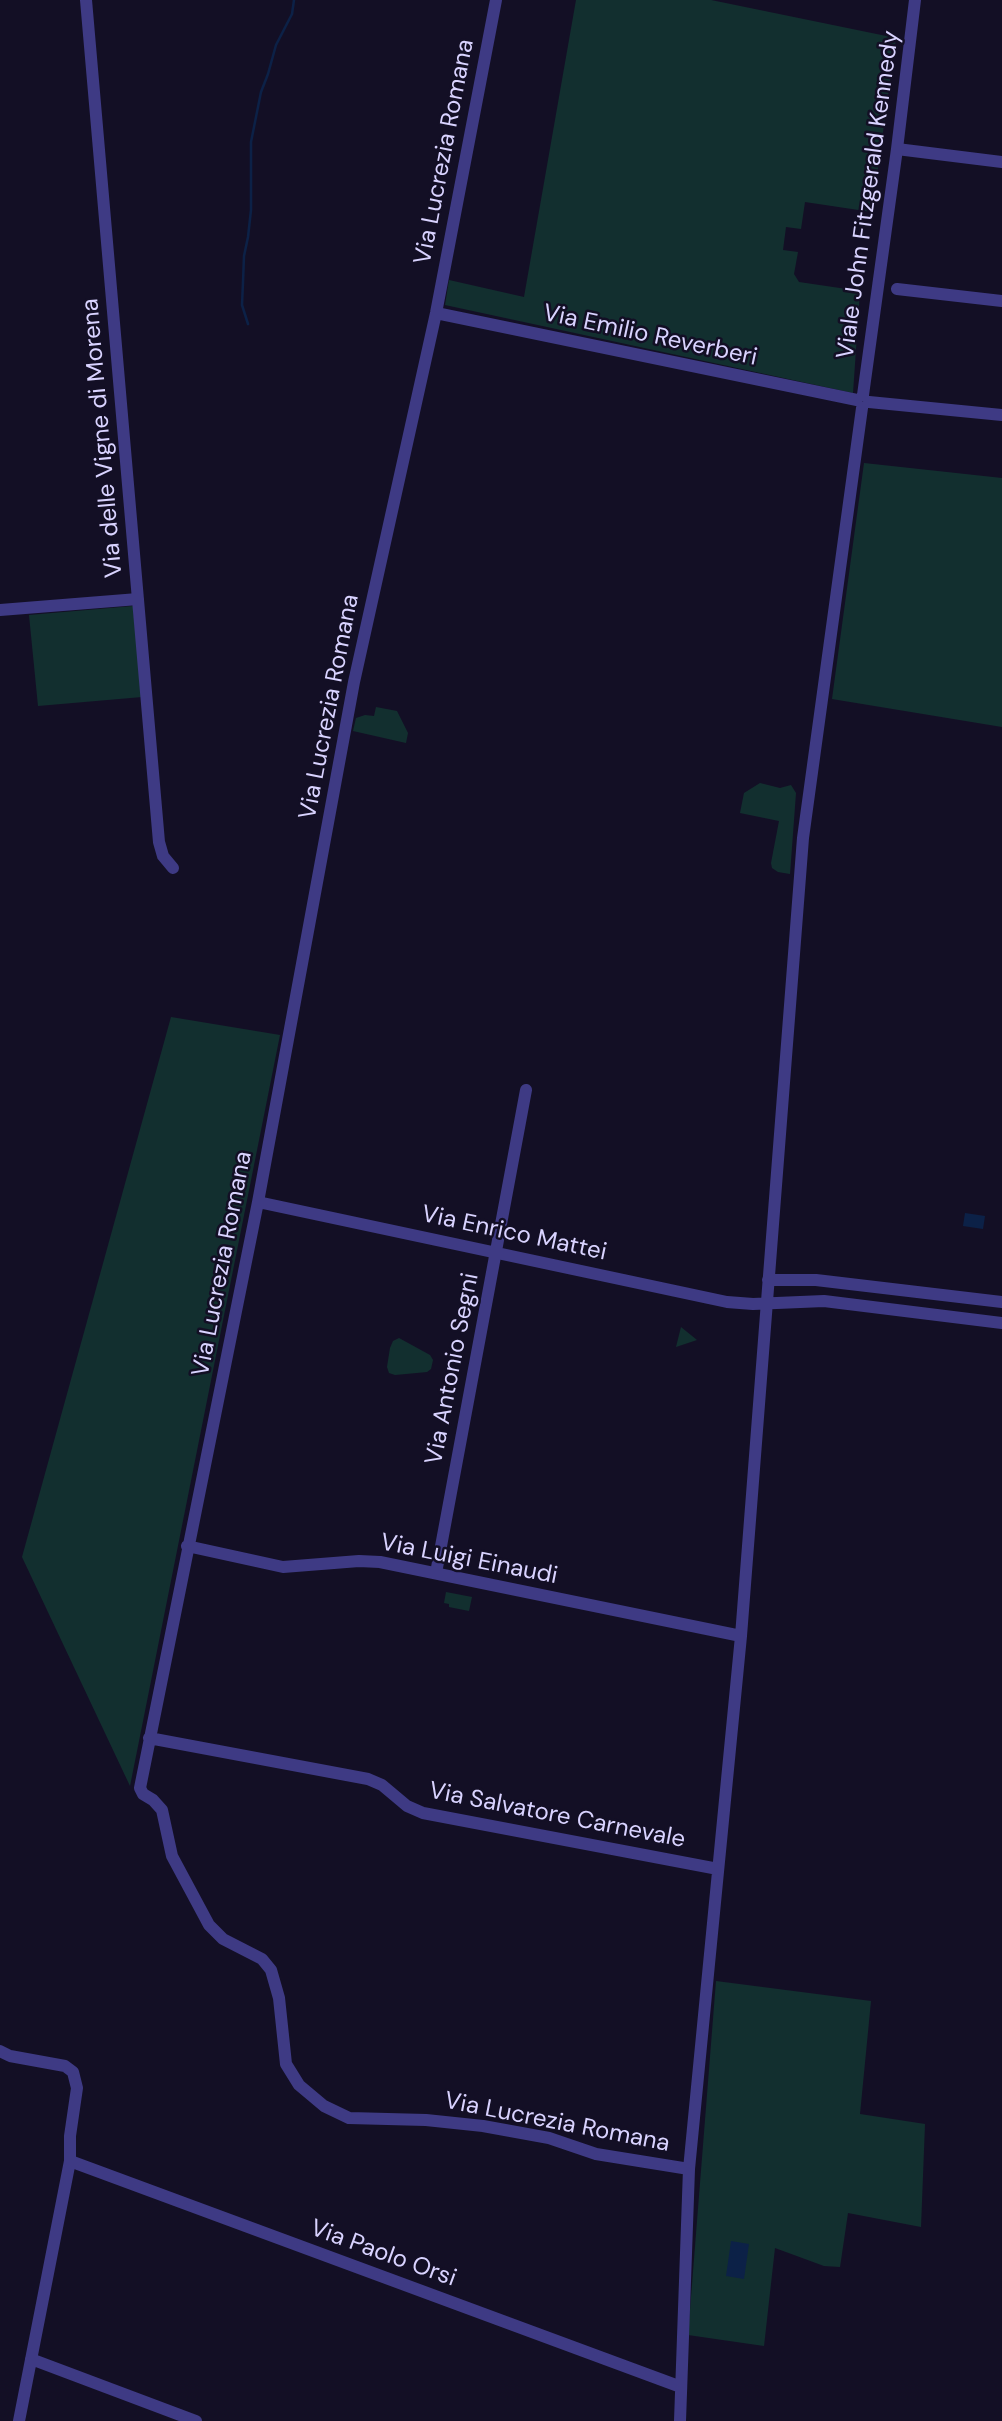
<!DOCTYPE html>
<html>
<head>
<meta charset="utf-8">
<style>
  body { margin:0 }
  canvas { display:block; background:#130f25 }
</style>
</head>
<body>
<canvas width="1002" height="2421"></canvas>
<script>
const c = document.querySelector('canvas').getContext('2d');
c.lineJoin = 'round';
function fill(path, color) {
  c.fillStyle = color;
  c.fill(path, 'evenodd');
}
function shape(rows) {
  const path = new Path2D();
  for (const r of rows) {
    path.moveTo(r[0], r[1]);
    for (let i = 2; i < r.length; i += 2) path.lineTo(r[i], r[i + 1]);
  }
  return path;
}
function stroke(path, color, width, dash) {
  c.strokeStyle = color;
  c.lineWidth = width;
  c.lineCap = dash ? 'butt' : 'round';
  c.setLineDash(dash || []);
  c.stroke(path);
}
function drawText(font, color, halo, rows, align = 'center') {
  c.font = font + ' "DM Sans",sans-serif';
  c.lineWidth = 5;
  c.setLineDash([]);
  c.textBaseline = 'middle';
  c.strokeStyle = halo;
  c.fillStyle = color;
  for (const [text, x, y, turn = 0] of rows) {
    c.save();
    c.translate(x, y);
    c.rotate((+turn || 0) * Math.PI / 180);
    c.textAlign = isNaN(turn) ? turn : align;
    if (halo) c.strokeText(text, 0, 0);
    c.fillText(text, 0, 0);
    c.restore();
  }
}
const green = shape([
  [576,0,711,0,896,38,872,212,805,202,801,229,786,227,783,250,798,252,794,274,799,282,860,291,853,393,445,305,449,280,524,297],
  [864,463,1002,478,1002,727,832,699],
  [133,606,142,697,38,706,29,615],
  [376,707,397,711,408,733,406,743,353,731,356,718,365,715,374,716],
  [760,783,780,788,791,785,796,793,790,874,778,872,772,868,771,863,779,821,740,813,744,793],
  [171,1017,280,1035,130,1786,22,1557],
  [681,1327,697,1340,676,1347],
  [399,1338,430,1355,433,1360,431,1369,427,1372,395,1375,389,1373,387,1367,390,1348,393,1341],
  [446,1592,472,1597,469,1611,449,1607,449,1604,444,1603],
  [716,1981,871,2001,860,2114,925,2124,921,2227,848,2213,840,2267,824,2266,775,2248,764,2346,688,2335]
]);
const water = shape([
  [965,1213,985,1216,983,1229,963,1226],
  [731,2241,749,2244,744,2279,726,2276]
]);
const stream = shape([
  [248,324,242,305,243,282,244,256,248,237,251,210,251,142,261,92,268,74,276,45,292,14,294,0]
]);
const minor = shape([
  [86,0,159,842,163,856,173,868],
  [496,0,436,313,354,682,258,1202,140,1788,143,1794,153,1800,162,1810,172,1856,209,1925,223,1939,262,1959,271,1970,279,1998,286,2064,299,2085,324,2106,349,2118,426,2120,483,2126,549,2138,596,2154,689,2169],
  [897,149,1002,162],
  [897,289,1002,301],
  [436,313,857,400],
  [863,395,897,149,915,0],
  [869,402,1002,415],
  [0,610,138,599],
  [258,1202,727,1302,753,1304,824,1301,1002,1323],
  [768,1280,816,1280,1002,1302],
  [187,1546,283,1567,359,1561,380,1562,741,1636],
  [436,1573,526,1090],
  [149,1738,368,1779,382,1785,407,1806,423,1813,718,1869],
  [0,2051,10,2056,65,2066,73,2072,77,2088,70,2136,70,2161,19,2421],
  [70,2161,681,2387],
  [31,2359,196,2421],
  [680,2421,689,2169,741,1636,803,838,862,408]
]);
const streetNames = [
  ["Via Lucrezia Romana",445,152,-79],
  ["Viale John Fitzgerald Kennedy",869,195,-82],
  ["Via Emilio Reverberi",650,336,12],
  ["Via delle Vigne di Morena",103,438,-95],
  ["Via Lucrezia Romana",330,707,-79],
  ["Via Enrico Mattei",514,1234,12],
  ["Via Lucrezia Romana",223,1264,-79],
  ["Via Antonio Segni",453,1369,-79],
  ["Via Luigi Einaudi",469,1560,11],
  ["Via Salvatore Carnevale",557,1816,11],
  ["Via Lucrezia Romana",557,2123,11],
  ["Via Paolo Orsi",383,2254,20]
];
fill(green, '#122f2f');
fill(water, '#0c2147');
stroke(stream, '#0c2147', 2.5);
stroke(minor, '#3e3a84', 12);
drawText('24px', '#d9d3ff', '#130f25', streetNames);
</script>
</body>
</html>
